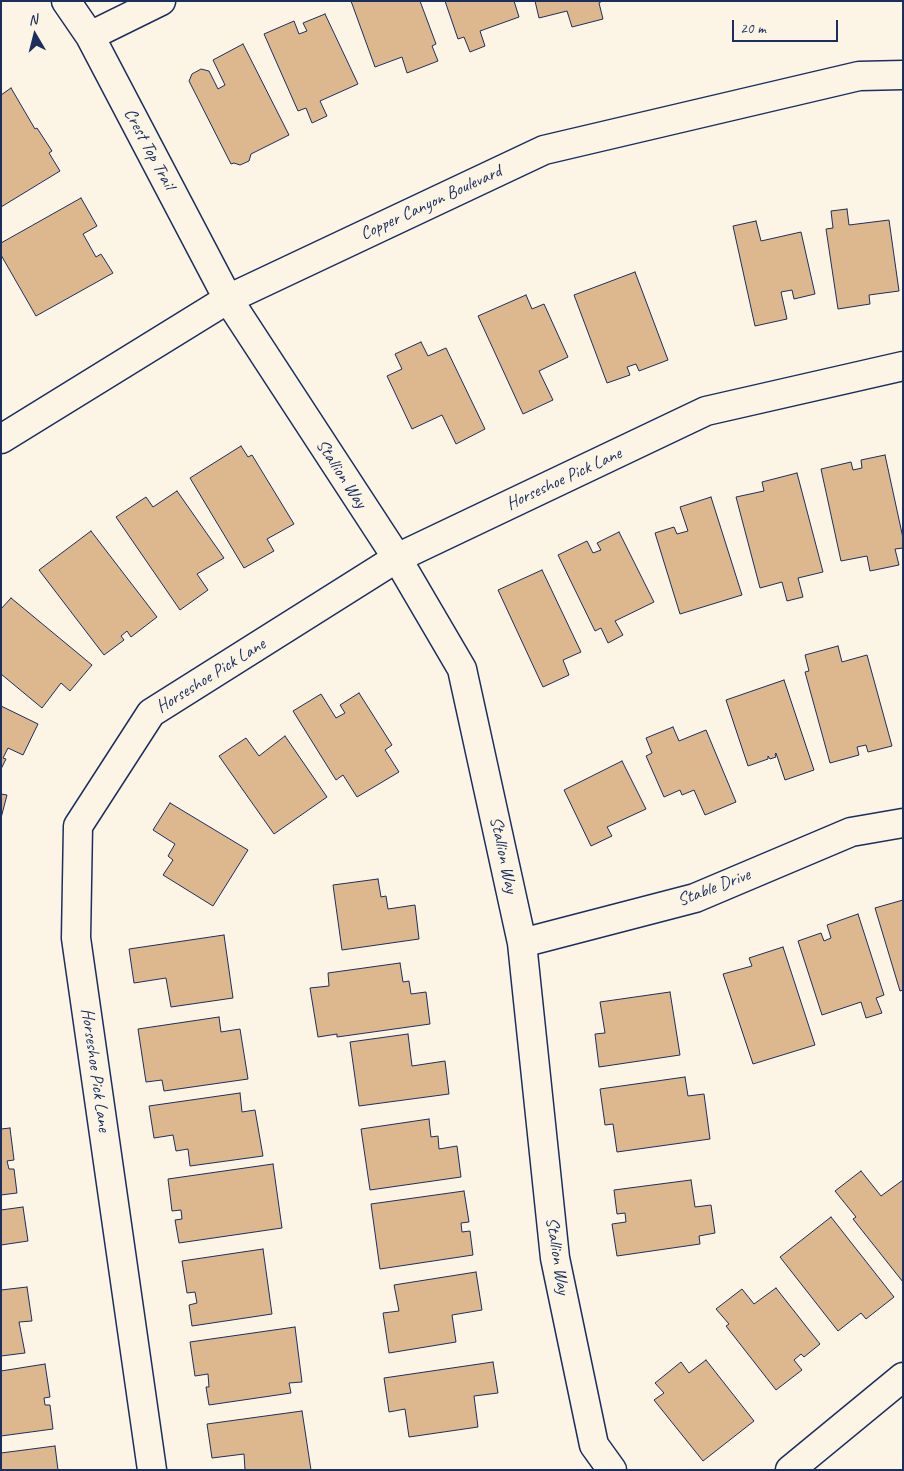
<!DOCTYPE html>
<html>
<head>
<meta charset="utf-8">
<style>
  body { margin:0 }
  #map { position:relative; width:904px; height:1471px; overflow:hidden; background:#fcf5e5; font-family:Caveat,sans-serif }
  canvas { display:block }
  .frame { position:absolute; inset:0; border:2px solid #1b2f5e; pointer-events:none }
  .north { position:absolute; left:10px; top:10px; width:50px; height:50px; -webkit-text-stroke:4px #fcf5e5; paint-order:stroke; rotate:352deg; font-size:14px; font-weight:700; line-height:20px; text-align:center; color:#1b2f5e }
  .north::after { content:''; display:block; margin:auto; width:18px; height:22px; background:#1b2f5e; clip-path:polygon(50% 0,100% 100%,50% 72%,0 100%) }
  .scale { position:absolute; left:732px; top:20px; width:106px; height:22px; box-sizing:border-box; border:2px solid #1b2f5e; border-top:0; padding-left:6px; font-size:15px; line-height:18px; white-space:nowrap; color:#1b2f5e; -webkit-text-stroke:4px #fcf5e5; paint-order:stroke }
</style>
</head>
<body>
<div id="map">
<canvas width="904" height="1471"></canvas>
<div class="frame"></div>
<div class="north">N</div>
<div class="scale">20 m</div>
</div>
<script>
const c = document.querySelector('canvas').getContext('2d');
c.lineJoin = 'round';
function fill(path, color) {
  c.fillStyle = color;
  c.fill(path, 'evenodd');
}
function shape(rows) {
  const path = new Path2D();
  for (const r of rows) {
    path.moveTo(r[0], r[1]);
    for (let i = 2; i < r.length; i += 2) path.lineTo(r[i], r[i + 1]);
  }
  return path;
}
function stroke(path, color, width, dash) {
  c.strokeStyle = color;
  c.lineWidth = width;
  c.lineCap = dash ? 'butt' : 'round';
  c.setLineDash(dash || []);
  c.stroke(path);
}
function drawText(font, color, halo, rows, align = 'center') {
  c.font = font + ' Caveat,sans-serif';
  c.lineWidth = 4;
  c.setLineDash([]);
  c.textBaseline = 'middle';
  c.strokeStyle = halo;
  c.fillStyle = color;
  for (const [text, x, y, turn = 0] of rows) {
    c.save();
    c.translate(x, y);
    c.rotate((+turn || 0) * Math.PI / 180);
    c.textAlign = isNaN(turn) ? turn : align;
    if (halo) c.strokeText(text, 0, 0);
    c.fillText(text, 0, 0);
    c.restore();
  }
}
const building = shape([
  [351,1,420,1,436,44,432,46,438,61,407,73,402,57,375,67,351,1],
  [445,1,514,1,519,17,480,31,485,46,470,52,464,37,458,39,445,1],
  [535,1,602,1,599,3,603,19,572,27,567,11,539,18,535,1],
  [325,14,358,84,320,101,327,116,312,123,306,108,298,111,264,34,294,21,299,34,307,31,303,23,325,14],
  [243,44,289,135,251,154,249,161,240,165,234,163,231,164,189,81,192,74,201,69,209,71,218,89,225,85,213,60,243,44],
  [11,88,35,129,37,128,52,151,49,153,60,171,1,207,1,95,11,88],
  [81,198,97,226,83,234,96,257,101,254,113,273,36,316,1,255,1,243,81,198],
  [847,209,849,225,889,220,899,291,869,295,870,304,838,309,826,229,833,228,831,211,847,209],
  [756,221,761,241,801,232,815,294,794,299,792,290,781,292,787,319,755,326,733,226,756,221],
  [635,272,668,360,639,371,636,364,627,367,630,375,607,383,574,295,635,272],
  [526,295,532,309,544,304,568,357,539,371,553,400,523,414,478,316,526,295],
  [421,342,428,356,446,348,485,429,456,444,442,415,412,429,387,376,402,369,395,354,421,342],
  [241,446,248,457,252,455,294,524,267,539,274,551,244,568,190,478,241,446],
  [885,455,903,538,903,548,895,549,899,565,870,571,867,556,841,561,821,469,851,462,853,470,862,468,861,460,885,455],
  [797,473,823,572,798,578,803,597,787,601,782,582,760,588,736,497,764,491,762,482,797,473],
  [177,491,224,558,197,574,208,590,180,610,116,517,146,497,153,507,177,491],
  [711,497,742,595,680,614,655,533,674,527,677,534,688,531,680,507,711,497],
  [91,531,157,617,131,637,127,631,121,636,124,640,104,655,39,570,91,531],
  [619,532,654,602,615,621,623,635,608,643,601,628,595,631,558,555,587,541,593,553,601,550,597,543,619,532],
  [542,570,581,652,563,660,569,675,543,687,498,590,542,570],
  [11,598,92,665,70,691,61,683,42,708,1,674,1,609,11,598],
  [838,646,842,662,867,655,892,746,868,752,866,745,857,747,859,755,830,763,805,672,809,671,805,655,838,646],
  [784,680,814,770,785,780,776,753,775,754,776,757,770,759,768,756,768,759,748,766,726,700,784,680],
  [359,693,392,745,385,750,399,772,357,797,343,775,336,780,293,711,321,694,336,718,345,713,340,705,359,693],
  [1,706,38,724,23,755,8,748,3,758,6,759,1,769,1,706],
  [673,727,679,741,706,730,736,802,705,815,694,790,682,795,680,790,664,797,646,756,652,753,646,738,673,727],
  [285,736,327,797,274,834,219,756,246,738,259,756,285,736],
  [622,761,646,809,607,827,612,836,591,846,564,790,622,761],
  [1,794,7,795,1,818,1,794],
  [170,803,248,850,213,906,163,875,173,860,168,856,175,844,153,830,170,803],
  [378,879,381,897,386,896,388,909,415,905,419,939,342,950,333,885,378,879],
  [903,900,903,990,900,991,875,908,903,900],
  [858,914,884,995,876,998,882,1013,866,1018,861,1002,822,1015,798,941,821,933,824,941,831,938,827,925,858,914],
  [224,935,233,998,171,1007,166,978,134,983,129,949,224,935],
  [783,947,815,1045,753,1064,723,974,752,966,749,958,783,947],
  [400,963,403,982,409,981,411,994,426,992,430,1024,337,1037,337,1034,318,1037,310,988,329,986,328,973,400,963],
  [670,992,680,1055,599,1067,595,1034,605,1033,600,1002,670,992],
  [219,1017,221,1032,240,1029,248,1079,164,1091,162,1080,146,1082,138,1029,219,1017],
  [408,1034,412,1066,445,1061,449,1094,359,1106,350,1042,408,1034],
  [685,1077,688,1096,704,1094,710,1139,617,1152,613,1124,605,1125,600,1089,685,1077],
  [240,1093,242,1112,255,1110,263,1156,190,1166,188,1149,176,1151,173,1135,154,1138,149,1106,240,1093],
  [429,1119,431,1137,438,1136,439,1149,457,1146,461,1177,370,1190,361,1129,429,1119],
  [10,1128,14,1160,7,1161,9,1169,14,1169,17,1193,1,1195,1,1129,10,1128],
  [273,1164,282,1228,179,1243,175,1220,182,1219,181,1210,172,1211,168,1179,273,1164],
  [861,1171,881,1196,903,1180,903,1282,853,1219,856,1217,835,1191,861,1171],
  [691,1180,695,1207,711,1205,715,1233,699,1236,700,1244,617,1256,612,1224,626,1222,625,1213,617,1214,614,1190,691,1180],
  [464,1191,469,1222,461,1223,462,1232,470,1231,473,1255,380,1269,371,1204,464,1191],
  [23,1207,28,1241,1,1245,1,1210,23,1207],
  [831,1217,894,1297,866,1319,861,1313,838,1331,780,1257,831,1217],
  [263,1249,272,1314,192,1326,189,1305,197,1303,195,1292,187,1293,182,1261,263,1249],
  [476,1272,482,1310,452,1315,456,1342,389,1353,383,1313,399,1311,394,1285,476,1272],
  [27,1287,32,1321,19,1322,25,1353,1,1356,1,1290,27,1287],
  [776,1288,820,1344,804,1357,801,1354,794,1360,802,1370,776,1390,726,1326,729,1324,716,1309,742,1289,754,1304,776,1288],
  [295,1327,302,1382,289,1383,291,1393,209,1405,206,1387,209,1387,208,1374,195,1376,190,1342,295,1327],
  [706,1360,754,1421,703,1461,654,1400,664,1393,655,1383,681,1362,689,1373,706,1360],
  [493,1362,498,1393,474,1396,478,1427,409,1437,405,1409,389,1412,384,1378,493,1362],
  [45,1364,50,1397,44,1398,45,1405,50,1405,53,1429,1,1436,1,1371,45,1364],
  [302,1411,311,1470,245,1470,244,1454,212,1458,207,1424,302,1411],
  [55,1446,58,1470,1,1470,1,1453,55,1446]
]);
const street = shape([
  [66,1,90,36,228,299,397,558,462,669,522,943,555,1258,594,1445,612,1470],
  [90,36,161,1],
  [1,439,228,299,544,150,859,76,903,75],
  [522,943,695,898,851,832,903,823],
  [152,1470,76,938,78,826,151,713,397,558,706,411,903,366],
  [790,1470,903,1377]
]);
const streetNames = [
  ["Crest Top Trail",149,149,62],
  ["Copper Canyon Boulevard",431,203,-25],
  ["Stallion Way",341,474,57],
  ["Horseshoe Pick Lane",564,479,-25],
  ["Horseshoe Pick Lane",211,676,-32],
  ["Stallion Way",503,855,78],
  ["Stable Drive",714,888,-21],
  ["Horseshoe Pick Lane",95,1070,82],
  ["Stallion Way",557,1256,81]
];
fill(building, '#ddb78e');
stroke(building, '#1b2f5e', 1);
stroke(street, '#1b2f5e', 31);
stroke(street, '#fcf5e5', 28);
drawText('18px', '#1b2f5e', '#fcf5e5', streetNames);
</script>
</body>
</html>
